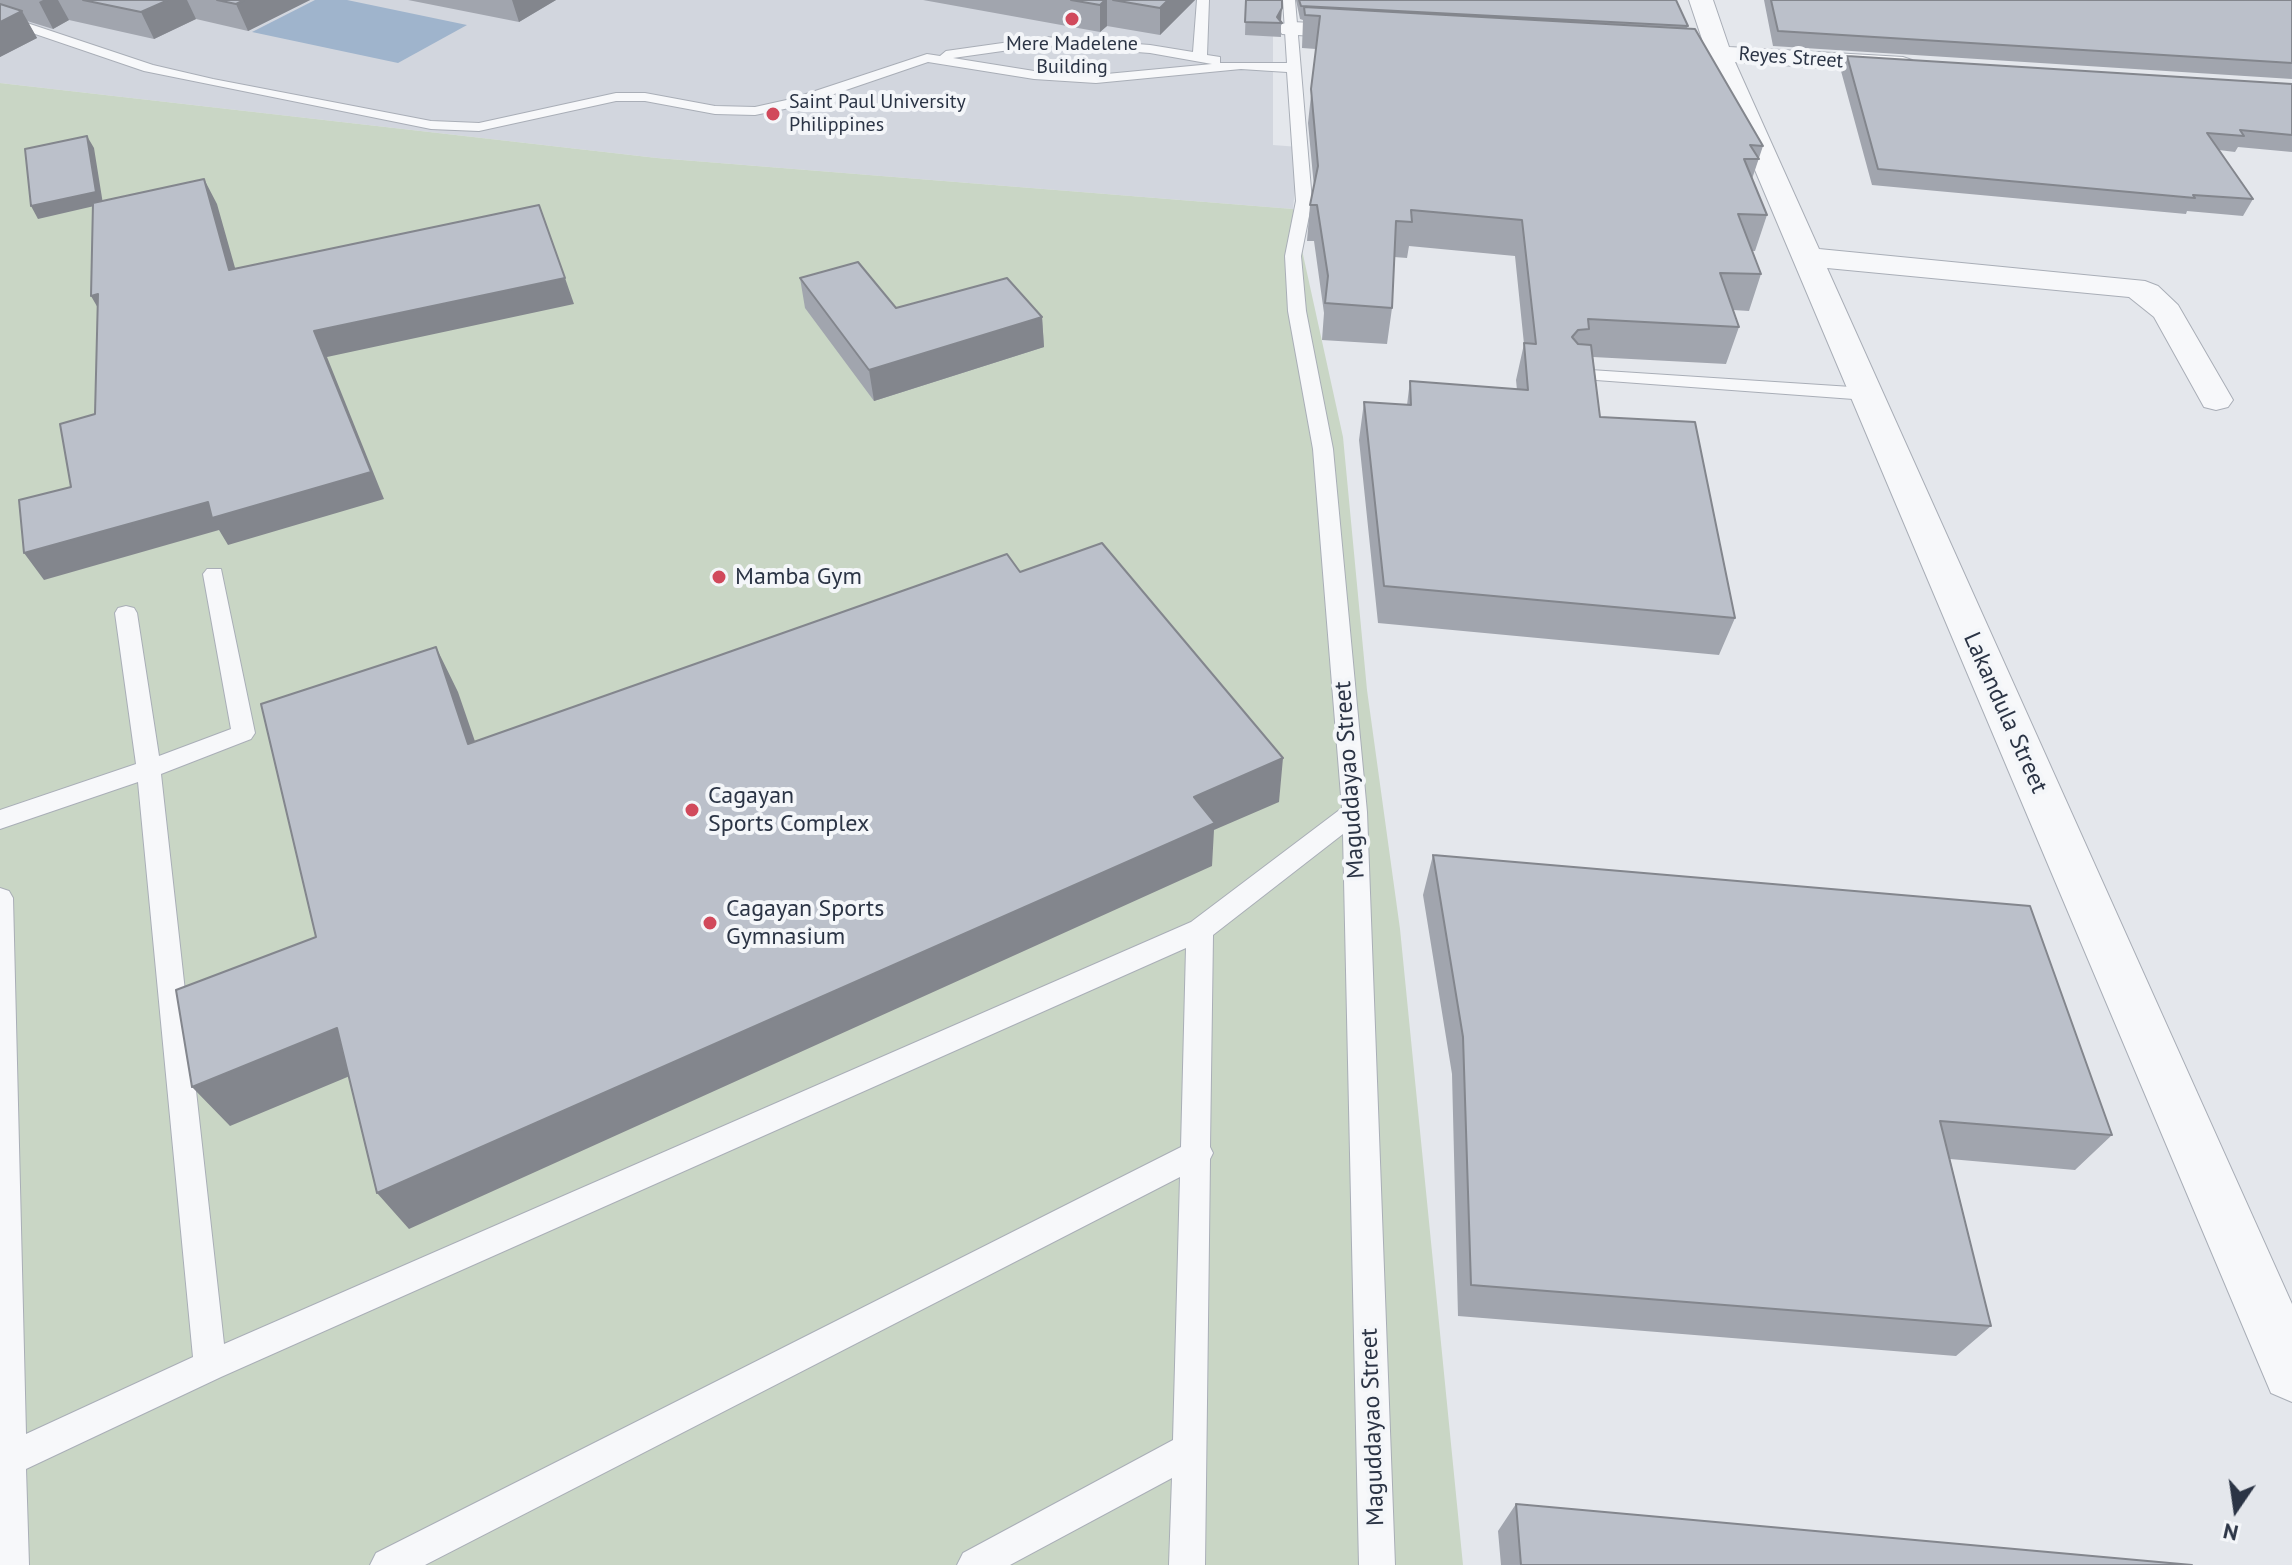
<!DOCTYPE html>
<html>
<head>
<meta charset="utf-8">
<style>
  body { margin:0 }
  #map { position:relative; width:2292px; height:1565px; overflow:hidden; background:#e4e7ec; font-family:"PT Sans",sans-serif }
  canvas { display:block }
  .north { position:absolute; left:2196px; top:1469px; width:80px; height:80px; -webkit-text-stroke:6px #f4f6f9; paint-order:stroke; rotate:193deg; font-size:22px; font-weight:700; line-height:32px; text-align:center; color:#2b3445 }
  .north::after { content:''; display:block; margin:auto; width:28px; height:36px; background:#2b3445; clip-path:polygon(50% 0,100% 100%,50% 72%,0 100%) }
</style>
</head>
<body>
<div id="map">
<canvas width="2292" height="1565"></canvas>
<div class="north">N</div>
</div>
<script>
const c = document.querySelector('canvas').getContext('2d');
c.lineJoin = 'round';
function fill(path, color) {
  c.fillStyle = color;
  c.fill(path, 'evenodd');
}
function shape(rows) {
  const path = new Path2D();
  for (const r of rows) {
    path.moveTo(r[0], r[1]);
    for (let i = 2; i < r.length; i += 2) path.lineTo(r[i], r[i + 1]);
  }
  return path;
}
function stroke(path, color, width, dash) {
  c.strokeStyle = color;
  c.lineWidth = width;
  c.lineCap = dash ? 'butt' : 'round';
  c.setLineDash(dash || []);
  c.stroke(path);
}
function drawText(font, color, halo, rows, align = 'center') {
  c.font = font + ' "PT Sans",sans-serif';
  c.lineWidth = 8;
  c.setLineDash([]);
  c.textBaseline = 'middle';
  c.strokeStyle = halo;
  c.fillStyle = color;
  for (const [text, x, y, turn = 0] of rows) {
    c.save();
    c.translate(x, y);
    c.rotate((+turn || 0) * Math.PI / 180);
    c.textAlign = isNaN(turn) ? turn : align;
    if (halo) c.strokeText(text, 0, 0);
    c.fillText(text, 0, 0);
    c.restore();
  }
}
const built = shape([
  [0,0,1273,0,1273,145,1299,147,1293,209,657,158,0,83]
]);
const green = shape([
  [0,83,657,158,1293,209,1343,437,1367,690,1400,929,1463,1565,0,1565]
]);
const water = shape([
  [315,0,347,0,467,25,398,63,252,32]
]);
const service = shape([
  [1197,0,1209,0,1207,55,1220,57,1220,63,1287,63,1283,0,1295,0,1312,201,1301,256,1306,311,1333,449,1367,812,1395,1565,1359,1565,1343,834,1213,935,1210,1147,1213,1153,1210,1159,1205,1565,1169,1565,1172,1478,1010,1565,957,1565,963,1553,1173,1440,1180,1177,425,1565,370,1565,376,1553,1181,1147,1186,948,221,1377,26,1469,29,1565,0,1565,0,888,9,891,13,898,26,1434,193,1357,138,782,0,829,0,810,136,764,115,613,118,608,126,606,134,608,137,613,159,756,231,729,203,574,207,569,221,569,255,733,251,739,161,774,224,1344,1191,922,1342,808,1313,449,1288,311,1285,256,1296,201,1287,72,1241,69,1096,83,1034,79,928,62,799,106,755,115,715,114,645,101,616,101,479,131,431,129,144,71,0,22,0,14,153,65,213,79,431,121,479,123,616,93,645,93,715,106,755,107,791,99,927,54,940,56,946,51,1045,37,1150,45,1193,52,1197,0],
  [1045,45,1150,53,1212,64,1096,75,1034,71,953,58,1045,45],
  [1575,369,1867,388,1876,394,1867,400,1569,378,1566,374,1569,370,1575,369]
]);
const minor = shape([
  [1689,0,1713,0,1729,47,1903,57,1912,60,1916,65,1912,70,1903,73,1735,62,1819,249,2145,281,2158,286,2178,305,2233,400,2228,407,2216,410,2204,407,2154,317,2129,297,1827,268,2292,1304,2292,1402,2271,1393,1709,61,1683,57,1680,52,1683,47,1704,45,1689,0],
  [1291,22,1360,25,1369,27,1372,32,1369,37,1360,39,1282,34,1279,29,1282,24,1291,22]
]);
const wall = shape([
  [0,0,310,0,248,31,196,19,154,39,69,20,53,29,27,21,37,38,0,57],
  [408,0,556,0,519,22],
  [923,0,1195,0,1160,35,1107,26,1100,32],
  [1246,0,1281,22,1281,37,1245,35],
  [1296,0,1676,0,1688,26,1687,28,1763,146,1752,179,1767,215,1755,251,1752,251,1761,274,1749,311,1733,310,1739,327,1726,364,1593,357,1600,417,1735,618,1719,655,1378,623,1359,440,1364,402,1407,405,1410,381,1517,390,1516,380,1524,344,1515,256,1409,246,1407,258,1394,257,1392,308,1387,344,1322,340,1324,313,1314,241,1307,241,1310,205,1314,187,1308,123,1316,49,1302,48,1303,20,1300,19],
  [1764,0,2292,0,2292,79,1773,46],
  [1847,56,2292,84,2292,152,2238,147,2235,152,2219,150,2253,199,2243,216,2187,211,2186,214,1872,185,1841,71],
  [800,278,896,308,1042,317,1044,347,874,401,805,308],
  [1433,855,2112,1135,2075,1170,1950,1159,1991,1326,1956,1356,1458,1316,1452,1074,1423,895],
  [1516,1504,2192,1565,1501,1565,1498,1531]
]);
const shadedWall = shape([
  [43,0,58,0,69,20,53,29,39,2],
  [168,0,187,0,196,19,154,39,141,12],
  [244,0,310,0,248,31,236,4],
  [512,0,556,0,519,22],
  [1105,0,1107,0,1107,26,1100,32,1100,5],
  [1168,0,1195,0,1160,35,1160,8],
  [1282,8,1281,21,1280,23,1277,17],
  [22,11,37,38,0,57,0,22],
  [87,136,94,148,103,204,38,219,31,206],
  [204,179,217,204,243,296,229,270],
  [565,278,574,304,327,357,384,499,228,545,219,530,44,580,24,553,314,331],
  [98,294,106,322,91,296],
  [1042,317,1044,347,874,401,869,370],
  [436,647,458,692,491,788,468,744],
  [1283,758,1279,802,1214,830,1212,866,409,1229,377,1193,1194,797],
  [337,1028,369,1068,230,1126,192,1087]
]);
const building = shape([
  [83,0,168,0,141,12,83,0],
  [217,0,244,0,236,4,217,0],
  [1071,0,1105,0,1100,5,1071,0],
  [1113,0,1168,0,1160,8,1113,0],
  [1246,0,1282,0,1282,8,1277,17,1282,23,1245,22,1246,0],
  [1299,0,1676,0,1688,26,1301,6,1299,0],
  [1771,0,2292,0,2292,63,1778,31,1771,0],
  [0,4,22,11,0,22,0,4],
  [1304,7,1695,29,1763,146,1750,145,1759,159,1744,159,1767,215,1738,214,1761,274,1720,273,1739,327,1588,319,1589,329,1578,330,1572,337,1578,344,1591,345,1600,417,1695,422,1735,618,1384,586,1364,402,1411,405,1410,381,1528,390,1524,343,1536,344,1522,220,1411,210,1412,222,1396,221,1392,308,1325,303,1328,276,1317,205,1310,205,1318,166,1311,89,1320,16,1305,15,1304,7],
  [1847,56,2292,84,2292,135,2240,130,2244,136,2207,133,2253,199,2193,195,2195,198,1878,169,1847,56],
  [87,136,96,192,31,206,25,149,87,136],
  [204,179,229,270,539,205,565,278,314,331,371,472,212,518,208,502,24,553,19,500,71,487,60,424,95,414,98,294,91,296,93,203,204,179],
  [858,262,896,308,1007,278,1042,317,869,370,800,278,858,262],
  [1102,543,1283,758,1194,797,1215,823,377,1193,337,1028,192,1087,176,990,316,937,261,704,436,647,468,744,1007,554,1020,572,1102,543],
  [1433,855,2030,906,2112,1135,1940,1121,1991,1326,1471,1285,1463,1037,1433,855],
  [1516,1504,2192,1565,1521,1565,1516,1504]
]);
const markers = [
  [1072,19,8,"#d1495b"],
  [773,114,8,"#d1495b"],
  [719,577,8,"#d1495b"],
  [692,810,8,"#d1495b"],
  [710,923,8,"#d1495b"]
];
const farPoinames = [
  ["Mere Madelene",1072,44],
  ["Building",1072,67],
  ["Saint Paul University",789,102,"left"],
  ["Philippines",789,125,"left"]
];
const farStreetnames = [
  ["Reyes Street",1791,58,4]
];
const poiNames = [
  ["Mamba Gym",735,577],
  ["Cagayan",708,796],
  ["Sports Complex",708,824],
  ["Cagayan Sports",726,909],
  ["Gymnasium",726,937]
];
const streetNames = [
  ["Lakandula Street",2005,713,66],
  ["Maguddayao Street",1350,780,-94],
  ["Maguddayao Street",1373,1427,-92]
];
fill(built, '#d2d6de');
fill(green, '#c9d6c5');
fill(water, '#9fb4cc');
stroke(service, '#a9aeb7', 2);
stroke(minor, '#a9aeb7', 2);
fill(service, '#f7f8fa');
fill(minor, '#f7f8fa');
fill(wall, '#a1a5ae');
fill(shadedWall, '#83868d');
fill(building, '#bbc0ca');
stroke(building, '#83868d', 2);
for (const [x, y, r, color] of markers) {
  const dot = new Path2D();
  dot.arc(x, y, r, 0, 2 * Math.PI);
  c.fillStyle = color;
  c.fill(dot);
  stroke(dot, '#f4f6f9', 3);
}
drawText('20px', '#2b3445', '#f4f6f9', farPoinames);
drawText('20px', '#2b3445', '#f4f6f9', farStreetnames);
drawText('24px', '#2b3445', '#f4f6f9', poiNames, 'left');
drawText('24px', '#2b3445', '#f4f6f9', streetNames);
</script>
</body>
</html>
